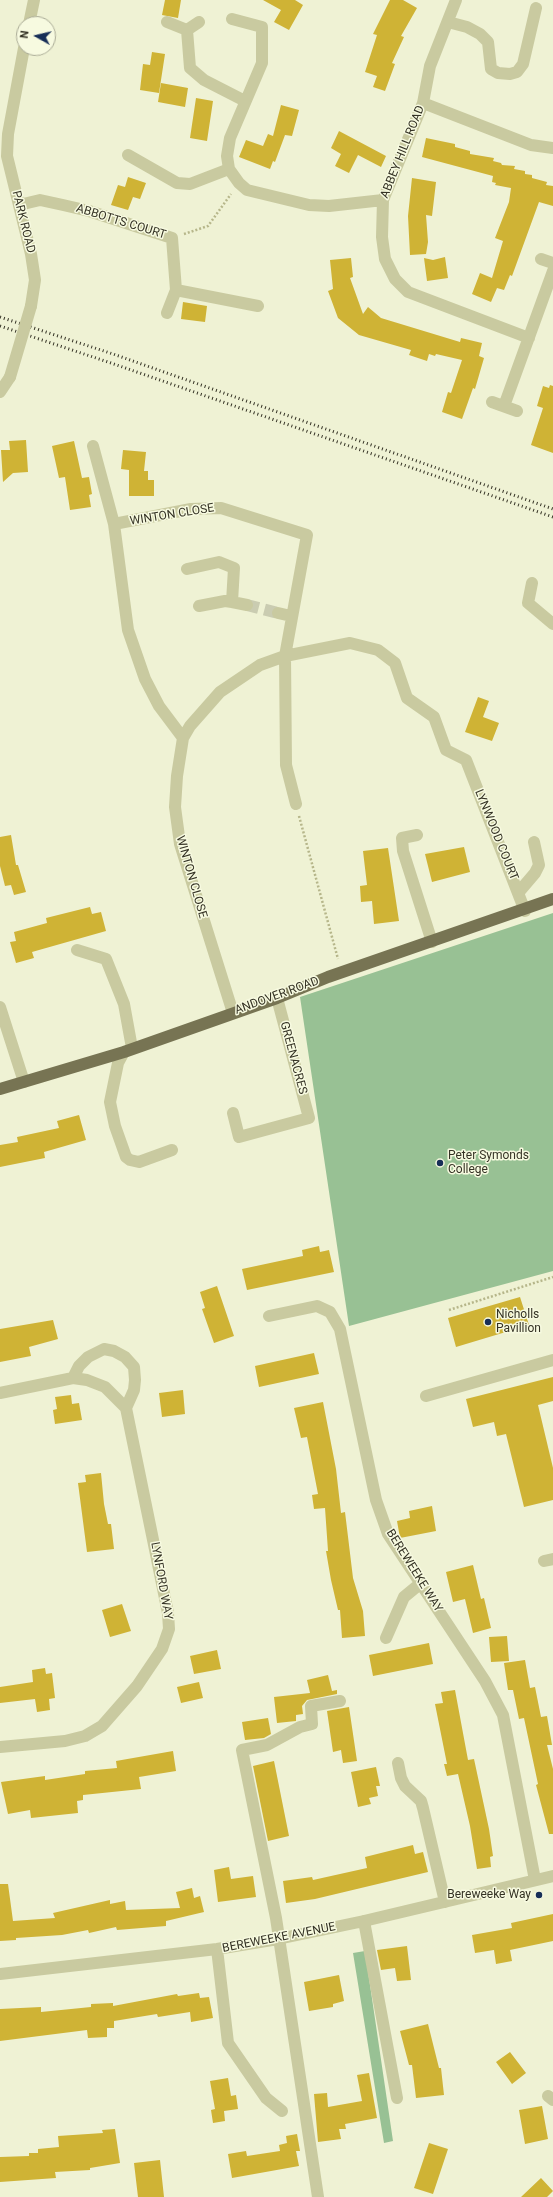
<!DOCTYPE html>
<html>
<head>
<meta charset="utf-8">
<style>
  body { margin:0 }
  #map { position:relative; width:553px; height:2197px; overflow:hidden; background:#eff2d4; font-family:Roboto,sans-serif }
  canvas { display:block }
  .north { position:absolute; left:16px; top:16px; width:40px; height:40px; box-sizing:border-box; background:#f7fae0; border:1px solid #a9aa95; border-radius:50%; rotate:278deg; font-size:11px; font-weight:700; line-height:16px; text-align:center; color:#343224 }
  .north::after { content:''; display:block; margin:auto; width:14px; height:18px; background:#172e57; clip-path:polygon(50% 0,100% 100%,50% 72%,0 100%) }
</style>
</head>
<body>
<div id="map">
<canvas width="553" height="2197"></canvas>
<div class="north">N</div>
</div>
<script>
const c = document.querySelector('canvas').getContext('2d');
c.lineJoin = 'round';
function fill(path, color) {
  c.fillStyle = color;
  c.fill(path, 'evenodd');
}
function shape(rows) {
  const path = new Path2D();
  for (const r of rows) {
    path.moveTo(r[0], r[1]);
    for (let i = 2; i < r.length; i += 2) path.lineTo(r[i], r[i + 1]);
  }
  return path;
}
function stroke(path, color, width, dash) {
  c.strokeStyle = color;
  c.lineWidth = width;
  c.lineCap = dash ? 'butt' : 'round';
  c.setLineDash(dash || []);
  c.stroke(path);
}
function drawText(font, color, halo, rows, align = 'center') {
  c.font = font + ' Roboto,sans-serif';
  c.lineWidth = 3;
  c.setLineDash([]);
  c.textBaseline = 'middle';
  c.strokeStyle = halo;
  c.fillStyle = color;
  for (const [text, x, y, turn = 0] of rows) {
    c.save();
    c.translate(x, y);
    c.rotate((+turn || 0) * Math.PI / 180);
    c.textAlign = isNaN(turn) ? turn : align;
    if (halo) c.strokeText(text, 0, 0);
    c.fillText(text, 0, 0);
    c.restore();
  }
}
const green = shape([
  [553,913,553,1271,349,1326,300,997],
  [365,1951,393,2141,384,2143,353,1953]
]);
const building = shape([
  [165,0,181,0,178,18,162,15],
  [263,0,295,0,303,5,289,30,274,22,281,10],
  [390,0,403,0,417,8,401,36,404,37,392,63,395,64,385,91,373,87,377,76,365,72,377,35,373,34],
  [152,52,165,54,159,93,140,90,143,64,150,65],
  [161,83,188,88,185,107,158,102],
  [196,98,213,101,207,141,190,138],
  [281,105,299,110,292,136,285,135,275,162,273,161,270,169,239,157,246,140,263,146,268,134,273,136],
  [339,131,386,156,381,167,358,155,349,173,335,166,341,154,331,148],
  [426,138,455,144,455,147,470,151,470,154,494,158,493,161,501,163,502,165,515,166,514,169,525,171,525,174,532,175,532,178,547,182,546,185,553,186,553,206,539,202,512,276,510,275,504,290,497,288,491,302,472,294,480,273,492,278,503,241,495,238,509,202,511,188,495,185,496,183,492,182,493,176,422,157],
  [128,177,146,183,140,199,133,197,128,210,111,205,118,185,125,187],
  [412,178,436,182,432,216,426,215,428,242,426,254,410,255,408,216],
  [445,257,448,278,427,281,424,258,433,260],
  [351,258,353,277,350,278,363,314,368,307,381,318,460,342,461,338,482,343,479,356,484,358,475,389,473,388,462,419,442,412,448,392,451,393,462,360,436,354,435,356,429,354,427,361,409,355,411,350,359,335,338,318,328,291,333,289,330,260],
  [183,302,207,306,205,322,181,319],
  [550,385,553,386,553,453,531,445,543,408,537,406,543,386,549,388],
  [26,440,28,472,13,473,3,482,1,450,10,450,9,441],
  [74,441,82,478,89,477,92,494,89,495,91,507,70,510,65,477,59,478,52,446],
  [123,450,146,452,144,471,148,471,148,480,154,480,154,496,129,496,129,470,121,469],
  [478,697,489,701,483,717,499,723,492,741,465,732],
  [11,835,16,865,18,865,26,892,14,895,11,885,5,886,0,866,0,837],
  [464,847,470,872,432,882,425,854],
  [388,848,399,921,374,924,372,901,361,902,360,886,367,885,363,851],
  [90,907,92,914,101,912,106,931,32,952,34,958,16,963,10,942,16,941,14,932,47,923,46,918],
  [79,1115,86,1140,44,1152,45,1158,0,1167,0,1145,18,1142,17,1137,59,1128,57,1121],
  [319,1246,320,1252,329,1250,334,1272,247,1290,242,1269,303,1256,302,1250],
  [217,1286,234,1336,214,1343,202,1309,205,1308,200,1292],
  [520,1297,529,1325,456,1347,448,1318],
  [53,1320,58,1339,29,1347,31,1356,0,1362,0,1329],
  [314,1353,319,1374,259,1387,255,1366],
  [553,1377,553,1401,538,1405,553,1468,553,1500,524,1507,506,1434,497,1436,494,1422,473,1427,466,1399],
  [183,1390,185,1414,162,1417,159,1393],
  [71,1395,72,1404,79,1403,82,1420,55,1424,53,1410,57,1409,55,1397],
  [323,1402,336,1469,341,1513,345,1512,353,1578,363,1611,365,1636,342,1638,340,1610,338,1610,331,1580,326,1551,328,1551,325,1508,314,1509,312,1495,318,1494,307,1437,301,1438,294,1408],
  [101,1473,104,1504,108,1524,111,1524,114,1549,87,1552,78,1483,86,1482,85,1475],
  [432,1506,436,1531,400,1538,397,1521,410,1518,409,1511],
  [473,1565,481,1599,484,1598,491,1628,473,1633,465,1599,453,1602,446,1572],
  [122,1604,131,1631,110,1637,102,1610],
  [507,1636,509,1661,491,1662,489,1637],
  [429,1643,433,1664,373,1676,369,1655],
  [217,1650,221,1669,194,1674,190,1656],
  [525,1660,530,1688,535,1687,541,1717,547,1716,552,1745,547,1745,553,1769,553,1834,549,1834,536,1785,538,1784,524,1718,519,1719,513,1690,508,1690,504,1663],
  [45,1668,46,1674,52,1673,55,1698,49,1699,50,1710,37,1712,35,1699,0,1703,0,1687,33,1682,32,1670],
  [328,1675,332,1691,337,1690,337,1694,307,1700,302,1706,303,1714,296,1715,296,1721,277,1723,274,1697,310,1693,307,1680],
  [199,1682,203,1698,181,1703,177,1687],
  [455,1690,468,1760,474,1759,489,1829,493,1856,490,1857,491,1867,477,1869,470,1826,458,1774,447,1776,444,1764,447,1764,435,1704,443,1703,441,1692],
  [349,1707,357,1761,343,1763,341,1750,333,1752,327,1711],
  [268,1718,271,1734,264,1738,245,1740,242,1722],
  [173,1751,176,1771,139,1777,141,1789,83,1795,83,1800,77,1801,78,1813,31,1818,30,1810,8,1814,1,1782,45,1776,45,1780,85,1774,85,1771,117,1768,116,1761],
  [274,1761,289,1836,268,1841,253,1766],
  [376,1767,380,1786,376,1786,378,1796,369,1798,371,1804,358,1807,351,1772],
  [413,1845,415,1854,423,1852,428,1872,315,1899,286,1903,283,1881,312,1877,313,1880,367,1868,365,1857],
  [229,1867,231,1879,253,1876,256,1897,218,1902,214,1870],
  [0,1884,8,1884,13,1921,55,1918,53,1913,110,1900,110,1904,125,1901,126,1910,180,1908,176,1892,192,1888,194,1898,200,1896,204,1912,166,1921,166,1926,117,1930,116,1927,89,1933,88,1930,62,1935,16,1938,16,1940,0,1941],
  [553,1914,553,1941,510,1950,512,1961,496,1964,494,1950,475,1953,472,1935,512,1928,511,1923],
  [407,1946,411,1980,397,1981,395,1968,381,1970,377,1950],
  [339,1975,344,2001,333,2004,333,2007,309,2011,304,1982],
  [199,1993,200,1998,209,1997,213,2018,191,2022,190,2012,158,2017,157,2014,114,2021,114,2028,107,2028,107,2037,88,2038,87,2030,0,2041,0,2009,41,2007,41,2012,91,2007,91,2004,113,2003,113,2006,177,1994,178,1996],
  [428,2024,439,2068,441,2068,444,2095,416,2098,412,2065,409,2065,400,2031],
  [510,2052,526,2073,512,2084,496,2062],
  [369,2073,377,2118,345,2124,346,2129,339,2129,341,2139,318,2142,314,2094,327,2093,328,2107,362,2101,357,2075],
  [228,2078,231,2096,236,2095,238,2109,224,2111,225,2121,213,2123,211,2110,215,2109,210,2081],
  [542,2106,548,2139,525,2144,519,2110],
  [115,2129,120,2163,90,2168,90,2170,55,2172,56,2178,0,2182,0,2157,29,2156,29,2153,38,2153,38,2149,59,2147,58,2136,103,2133,102,2130],
  [297,2134,300,2151,296,2151,299,2166,232,2178,228,2154,246,2151,247,2156,280,2151,279,2145,287,2143,286,2136],
  [429,2143,448,2149,433,2194,414,2188],
  [160,2160,164,2197,138,2197,134,2163],
  [541,2178,553,2191,547,2197,521,2197]
]);
const minorTunnel = shape([
  [247,605,278,613]
]);
const path = shape([
  [184,234,208,226,231,194],
  [299,816,338,959],
  [449,1310,553,1277]
]);
const minor = shape([
  [456,0,430,66,423,103,383,200,382,237,385,259,395,279,408,292,529,338],
  [232,19,262,27,262,63,230,138,227,156,229,169,239,183,247,190,309,205,329,206,383,200],
  [167,22,187,30],
  [448,22,467,27,480,34,488,42,491,69,498,73,510,74,517,72,523,64,536,8],
  [29,24,34,0],
  [187,30,190,68,204,80,245,101],
  [187,30,199,22],
  [24,48,8,134,7,156,31,254,35,280,31,306],
  [423,103,531,145,553,148],
  [128,155,177,183,190,184,229,169],
  [19,205,40,200,63,205,89,211,172,238,176,290,167,313],
  [541,259,553,263],
  [176,290,258,306],
  [0,392,10,377],
  [492,402,517,411],
  [504,406,553,271],
  [93,446,114,524,128,630,145,679,159,706,183,738],
  [114,524,191,509,221,508,307,535,285,656,286,765,296,804],
  [187,569,219,562,234,568,232,602,247,605],
  [532,583,528,603,553,624],
  [199,606,225,601,232,602],
  [278,613,291,616],
  [417,835,402,838,403,851,432,942],
  [518,893,535,873,539,865,534,842],
  [77,950,106,959,124,1004,132,1048],
  [0,1007,24,1082],
  [233,1013,180,844,175,807,177,776,183,738,190,726,220,692,260,665,285,656,350,643,378,650,395,663,407,698,434,717,446,750,466,760,525,911],
  [124,1052,118,1063,110,1102,115,1126,126,1157,130,1160,139,1162,172,1150],
  [233,1113,239,1137,309,1118,277,998],
  [269,1316,317,1306,330,1312,340,1329,376,1500,388,1534,485,1681,503,1715,535,1880],
  [73,1378,79,1366,88,1357,104,1349,114,1351,125,1357,134,1367,135,1380,134,1390,126,1408],
  [0,1393,73,1378,87,1380,105,1387,126,1408,168,1613,169,1629,162,1649,137,1686,102,1726,85,1736,65,1741,0,1747],
  [426,1396,553,1360],
  [544,1561,553,1559],
  [386,1638,404,1597,421,1583],
  [398,1763,401,1778,405,1786,421,1801,423,1808,445,1902],
  [364,1921,397,2098],
  [217,1949,228,2043,266,2098,282,2111],
  [0,1974,217,1949,278,1939,364,1921,553,1876],
  [548,2096,553,2100],
  [318,2197,276,1918,242,1750,267,1745,300,1727,312,1724,311,1706,340,1701]
]);
const major = shape([
  [0,1089,124,1052,277,998,328,977,553,899]
]);
const rail = shape([
  [0,317,113,354,553,509],
  [0,326,111,363,553,517]
]);
const minorBridge = shape([
  [10,377,31,306]
]);
const markers = [
  [440,1163,4,"#172e57"],
  [488,1322,4,"#172e57"],
  [539,1895,4,"#172e57"]
];
const streetNames = [
  ["ABBEY HILL ROAD",403,152,-68],
  ["PARK ROAD",23,222,76],
  ["ABBOTTS COURT",121,222,17],
  ["WINTON CLOSE",172,515,-9],
  ["LYNWOOD COURT",496,835,68],
  ["WINTON CLOSE",191,877,74],
  ["ANDOVER ROAD",277,996,-20],
  ["GREENACRES",293,1058,75],
  ["BEREWEEKE WAY",414,1571,58],
  ["LYNFORD WAY",161,1581,80],
  ["BEREWEEKE AVENUE",279,1938,-11]
];
const poiNames = [
  ["Peter Symonds",448,1156],
  ["College",448,1170],
  ["Nicholls",496,1315],
  ["Pavillion",496,1329],
  ["Bereweeke Way",531,1895,"right"]
];
fill(green, '#98c194');
fill(building, '#cfb335');
stroke(minorTunnel, '#caccb1', 12, [12, 6]);
stroke(path, '#b6b68a', 2.5, [2, 2]);
stroke(minor, '#c9caa0', 12);
stroke(major, '#777453', 12);
stroke(rail, '#343224', 3, [1, 3]);
stroke(minorBridge, '#c9caa0', 12);
for (const [x, y, r, color] of markers) {
  const dot = new Path2D();
  dot.arc(x, y, r, 0, 2 * Math.PI);
  c.fillStyle = color;
  c.fill(dot);
  stroke(dot, '#f7fae0', 1.5);
}
drawText('12px', '#343224', '#f7fae0', streetNames);
drawText('12px', '#343224', '#f7fae0', poiNames, 'left');
</script>
</body>
</html>
